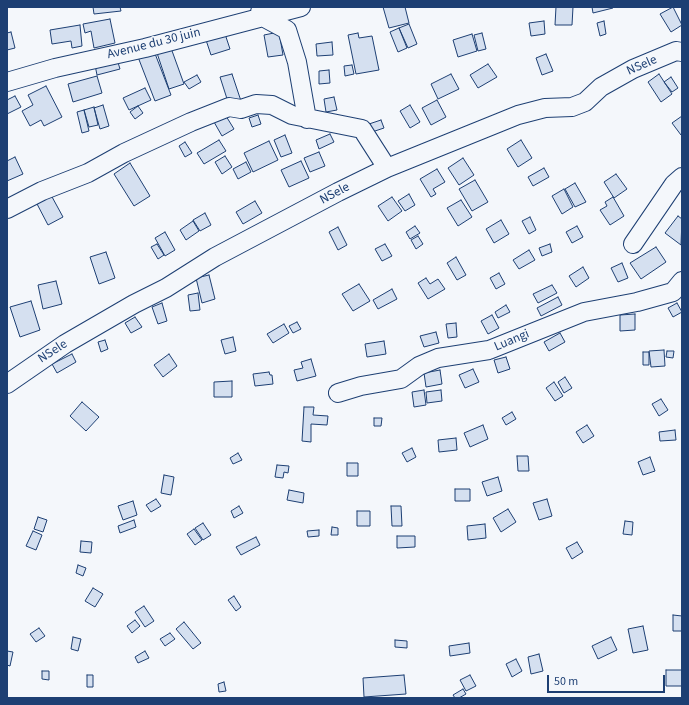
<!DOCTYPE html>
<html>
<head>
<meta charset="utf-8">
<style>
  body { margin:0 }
  #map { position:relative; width:689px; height:705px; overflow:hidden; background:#f4f7fb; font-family:"Source Sans 3",sans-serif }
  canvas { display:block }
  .frame { position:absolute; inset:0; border:8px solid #1d3f73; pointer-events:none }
  .scale { position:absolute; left:547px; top:675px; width:118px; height:18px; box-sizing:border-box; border:2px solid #1d3f73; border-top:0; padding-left:5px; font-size:12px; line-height:14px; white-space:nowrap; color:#1d3f73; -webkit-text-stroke:3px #f4f7fb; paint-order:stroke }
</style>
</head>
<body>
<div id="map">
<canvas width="689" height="705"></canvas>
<div class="frame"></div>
<div class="scale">50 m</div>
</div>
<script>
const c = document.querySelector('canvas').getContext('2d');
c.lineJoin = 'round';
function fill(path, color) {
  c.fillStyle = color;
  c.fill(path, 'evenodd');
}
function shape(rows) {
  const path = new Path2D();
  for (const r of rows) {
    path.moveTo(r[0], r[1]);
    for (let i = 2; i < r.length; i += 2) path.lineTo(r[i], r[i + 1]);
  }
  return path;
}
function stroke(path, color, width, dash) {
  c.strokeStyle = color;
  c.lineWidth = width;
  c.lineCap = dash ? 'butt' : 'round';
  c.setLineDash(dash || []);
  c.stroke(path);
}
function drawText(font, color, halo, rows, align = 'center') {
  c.font = font + ' "Source Sans 3",sans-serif';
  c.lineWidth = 3;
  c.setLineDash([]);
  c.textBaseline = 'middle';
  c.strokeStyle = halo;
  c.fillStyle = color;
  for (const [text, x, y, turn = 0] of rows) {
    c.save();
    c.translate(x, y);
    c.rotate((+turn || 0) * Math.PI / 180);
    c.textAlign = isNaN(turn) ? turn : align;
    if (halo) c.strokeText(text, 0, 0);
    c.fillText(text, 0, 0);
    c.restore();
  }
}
const building = shape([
  [93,7,120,7,121,11,94,14,93,7],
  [383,7,405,7,409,23,389,28,383,7],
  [556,7,573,7,572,25,555,25,556,7],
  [592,7,613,7,613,8,593,13,592,7],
  [673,7,682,25,671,32,660,14,673,7],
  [110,19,115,43,94,48,91,31,85,33,83,24,110,19],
  [544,21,545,34,531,36,529,23,544,21],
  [604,21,606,34,600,36,597,23,604,21],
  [409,24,417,44,408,48,399,28,409,24],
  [80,25,82,46,72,48,71,41,52,44,50,30,80,25],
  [399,28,407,48,398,52,390,32,399,28],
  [11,32,15,48,7,50,7,33,11,32],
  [279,32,283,55,268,57,264,35,279,32],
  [358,33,359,38,372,36,379,70,356,74,348,35,358,33],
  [482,33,486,49,478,51,474,35,482,33],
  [225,34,230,49,211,55,206,40,225,34],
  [472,34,477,51,458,57,453,40,472,34],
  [332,42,333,55,317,56,316,44,332,42],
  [171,48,184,84,169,89,157,53,171,48],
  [154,51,171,95,155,101,138,57,154,51],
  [546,54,553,71,542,75,536,58,546,54],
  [117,59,120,69,97,75,95,65,117,59],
  [488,64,497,77,478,88,470,75,488,64],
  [352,65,354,74,345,76,344,66,352,65],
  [329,70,330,83,319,84,319,71,329,70],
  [232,74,241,101,229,105,220,77,232,74],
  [451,74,459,89,438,99,431,84,451,74],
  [659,74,672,94,661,102,648,82,659,74],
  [197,75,201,82,189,89,184,82,197,75],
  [97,76,102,93,73,102,68,84,97,76],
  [671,77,678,88,672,92,664,82,671,77],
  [46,86,62,117,44,126,41,120,30,126,22,111,33,105,28,95,46,86],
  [145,88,151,100,129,110,123,98,145,88],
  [15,96,21,107,7,114,7,100,15,96],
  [334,97,337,110,326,112,324,99,334,97],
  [437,100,446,117,431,125,422,108,437,100],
  [103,105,109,126,100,129,94,108,103,105],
  [410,105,420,122,410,128,400,111,410,105],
  [138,106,143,113,135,119,130,112,138,106],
  [94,107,98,125,89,127,84,110,94,107],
  [84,110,89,131,82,133,77,112,84,110],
  [258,115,261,124,252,127,249,118,258,115],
  [226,116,234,129,222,136,214,122,226,116],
  [682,116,682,135,681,135,672,123,682,116],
  [381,120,384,128,369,133,366,125,381,120],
  [330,134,334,142,319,149,316,140,330,134],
  [285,135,292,153,281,157,274,140,285,135],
  [219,140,226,151,204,164,197,153,219,140],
  [521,140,532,158,518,167,507,149,521,140],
  [269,141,278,160,253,172,244,153,269,141],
  [185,142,192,153,185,157,179,146,185,142],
  [319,152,325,166,310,172,304,158,319,152],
  [225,156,232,167,222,174,215,162,225,156],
  [15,157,23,174,7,181,7,161,15,157],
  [463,158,474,175,459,185,448,168,463,158],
  [301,161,309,178,289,187,281,170,301,161],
  [246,162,251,172,238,179,233,169,246,162],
  [130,163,150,196,134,206,114,174,130,163],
  [544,168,549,177,533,186,528,177,544,168],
  [437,169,445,182,433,189,436,194,431,197,420,179,437,169],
  [616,174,627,189,614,198,604,182,616,174],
  [475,180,488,202,472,211,459,189,475,180],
  [575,183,586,202,575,207,565,189,575,183],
  [564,189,573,207,562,214,552,196,564,189],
  [409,194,415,205,405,211,398,201,409,194],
  [51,195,63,217,48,225,36,202,51,195],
  [392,197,402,211,388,221,378,206,392,197],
  [613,197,624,216,610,225,600,210,607,206,605,202,613,197],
  [461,200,472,217,458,226,447,208,461,200],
  [255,201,262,213,243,224,236,212,255,201],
  [205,213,211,225,200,231,193,220,205,213],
  [678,216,682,219,681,245,665,233,678,216],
  [530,217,536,230,529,234,522,221,530,217],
  [501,220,509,234,494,243,486,229,501,220],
  [193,221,199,231,186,240,180,230,193,221],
  [415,226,420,233,410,239,406,232,415,226],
  [577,226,583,237,572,243,566,232,577,226],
  [338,227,347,245,338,250,329,232,338,227],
  [165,232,175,250,165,256,155,238,165,232],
  [418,236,423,244,416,249,411,240,418,236],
  [157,244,164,255,158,259,151,247,157,244],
  [385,244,392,256,382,261,375,249,385,244],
  [550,244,552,252,542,256,539,248,550,244],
  [656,247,666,262,641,279,630,263,656,247],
  [529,250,535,260,519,269,513,260,529,250],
  [106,252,115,278,99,284,90,257,106,252],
  [456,257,466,275,457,280,447,263,456,257],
  [622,263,628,278,618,282,611,268,622,263],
  [583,267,589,278,576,287,569,276,583,267],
  [499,273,505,284,496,289,490,278,499,273],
  [209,275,215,299,202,303,196,278,209,275],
  [426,278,430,284,438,279,445,289,428,299,418,283,426,278],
  [56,281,62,304,43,309,38,285,56,281],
  [359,284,370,301,353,311,342,294,359,284],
  [552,285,557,293,538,303,533,294,552,285],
  [392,289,397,299,378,309,373,300,392,289],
  [198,293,200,310,190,311,188,295,198,293],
  [558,297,562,305,541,316,537,308,558,297],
  [31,301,40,330,20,337,10,307,31,301],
  [162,303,167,321,158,324,152,307,162,303],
  [677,303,682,312,673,317,668,308,677,303],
  [506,305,510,312,498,318,495,312,506,305],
  [635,314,635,330,620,331,620,315,635,314],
  [492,315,499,328,488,334,481,321,492,315],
  [135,317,142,327,131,333,125,323,135,317],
  [297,322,301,329,293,333,289,326,297,322],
  [456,323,457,337,448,338,446,324,456,323],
  [284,324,289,333,273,343,267,334,284,324],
  [436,332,439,343,424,347,420,336,436,332],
  [560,333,565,342,549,351,544,342,560,333],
  [233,337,236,351,225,354,221,340,233,337],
  [105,340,108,349,101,352,98,342,105,340],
  [384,341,386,354,367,357,365,344,384,341],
  [664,350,665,366,651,367,649,351,664,350],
  [667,351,674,351,673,358,666,357,667,351],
  [643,352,649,352,649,365,643,365,643,352],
  [72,354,76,362,57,373,52,364,72,354],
  [169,354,177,366,163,377,154,365,169,354],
  [506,357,510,369,498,373,494,360,506,357],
  [311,359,316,376,297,381,294,370,303,368,301,362,311,359],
  [473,369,479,382,465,388,459,375,473,369],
  [440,370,442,384,426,387,424,373,440,370],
  [269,372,270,375,272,375,273,384,255,386,253,374,269,372],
  [565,377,572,388,564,393,558,382,565,377],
  [232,381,232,397,214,397,214,382,232,381],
  [554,382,563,396,555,401,546,388,554,382],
  [424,390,426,405,414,407,412,392,424,390],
  [441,390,442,401,427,403,426,392,441,390],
  [661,399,668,410,659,416,652,404,661,399],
  [82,402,99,417,86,431,70,416,82,402],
  [304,407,314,407,313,415,328,416,327,425,311,424,311,442,302,441,304,407],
  [512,412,516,419,506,425,502,418,512,412],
  [374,418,382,418,381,426,374,426,374,418],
  [483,425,488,439,470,447,464,433,483,425],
  [587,425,594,436,583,443,576,432,587,425],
  [675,430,676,440,660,441,659,432,675,430],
  [456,438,457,450,439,452,438,440,456,438],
  [412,448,416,457,407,462,402,453,412,448],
  [238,453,242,460,233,464,230,458,238,453],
  [517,456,528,456,529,471,518,471,517,456],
  [650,457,655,471,643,475,638,462,650,457],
  [347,463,358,463,358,476,347,476,347,463],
  [277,465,289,466,288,473,284,472,283,478,275,477,277,465],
  [164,475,174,477,171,495,161,493,164,475],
  [498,477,502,491,487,496,482,482,498,477],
  [455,489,470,489,470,501,455,501,455,489],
  [289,490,304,493,303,503,287,500,289,490],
  [156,499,161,506,151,512,146,505,156,499],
  [547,499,552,516,539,520,533,503,547,499],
  [133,501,137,515,123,520,118,506,133,501],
  [239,506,243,513,234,518,231,511,239,506],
  [391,506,401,506,402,526,392,526,391,506],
  [508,509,516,522,501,532,493,518,508,509],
  [357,511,370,511,370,526,357,526,357,511],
  [38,517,47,520,43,532,34,529,38,517],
  [134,520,136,527,120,533,118,526,134,520],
  [625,521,633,522,632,535,623,534,625,521],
  [203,523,211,535,203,540,195,528,203,523],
  [485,524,486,538,468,540,467,526,485,524],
  [332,527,338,528,338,535,331,535,332,527],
  [194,529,202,540,195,545,187,534,194,529],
  [319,530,319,536,308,537,307,531,319,530],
  [33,531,42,535,36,550,26,546,33,531],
  [397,536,415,536,415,547,397,548,397,536],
  [256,537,260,545,241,555,236,547,256,537],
  [81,541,92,542,91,553,80,552,81,541],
  [577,542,583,552,572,559,566,548,577,542],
  [78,565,86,568,83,576,76,573,78,565],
  [93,588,103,594,95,607,85,601,93,588],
  [234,596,241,607,236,611,228,600,234,596],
  [144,606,154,621,145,627,135,612,144,606],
  [673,615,682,616,682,631,673,631,673,615],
  [135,620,140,626,132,633,127,626,135,620],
  [184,622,201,643,193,649,176,629,184,622],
  [643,626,648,650,633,653,628,629,643,626],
  [39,628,45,636,36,642,30,634,39,628],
  [170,633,175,639,165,646,160,639,170,633],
  [73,637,81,639,78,651,71,649,73,637],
  [611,637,617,650,598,659,592,646,611,637],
  [395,640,407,641,407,648,395,647,395,640],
  [469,643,470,653,450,656,449,646,469,643],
  [7,651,13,652,10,666,7,665,7,651],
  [145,651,149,658,138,663,135,657,145,651],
  [539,654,543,671,531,674,528,657,539,654],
  [516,659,522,671,512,677,506,664,516,659],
  [666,670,682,670,682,686,666,686,666,670],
  [42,671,49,671,49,680,42,679,42,671],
  [87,675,93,675,93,687,87,687,87,675],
  [404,675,406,694,364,697,363,678,404,675],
  [470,675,476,686,466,691,460,680,470,675],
  [224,682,226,691,219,692,218,684,224,682],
  [463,689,466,694,459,698,455,698,453,695,463,689]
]);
const minor = shape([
  [260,12,261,16,287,30,297,62,307,119],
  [7,82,55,68,145,48,301,7],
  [7,209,42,191,88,173,124,153,191,122,229,107,241,109,256,104,272,105,292,115,362,129,387,168],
  [633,244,674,184,682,177],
  [7,384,65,344,134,304,166,288,215,257,338,192,387,168,518,115,545,108,572,107,585,102,601,87,633,69,676,51,682,52],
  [338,393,361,386,401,379,419,366,438,358,489,350,584,312,637,302,673,292,682,281]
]);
const streetNames = [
  ["Avenue du 30 juin",154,44,-14],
  ["NSele",642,66,-24],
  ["NSele",335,194,-28],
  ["Luangi",512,341,-23],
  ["NSele",53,352,-33]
];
fill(building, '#d5e0f0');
stroke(building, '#1d3f73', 1);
stroke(minor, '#1d3f73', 20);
stroke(minor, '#f4f7fb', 18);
drawText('13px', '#1d3f73', '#f4f7fb', streetNames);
</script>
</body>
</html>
